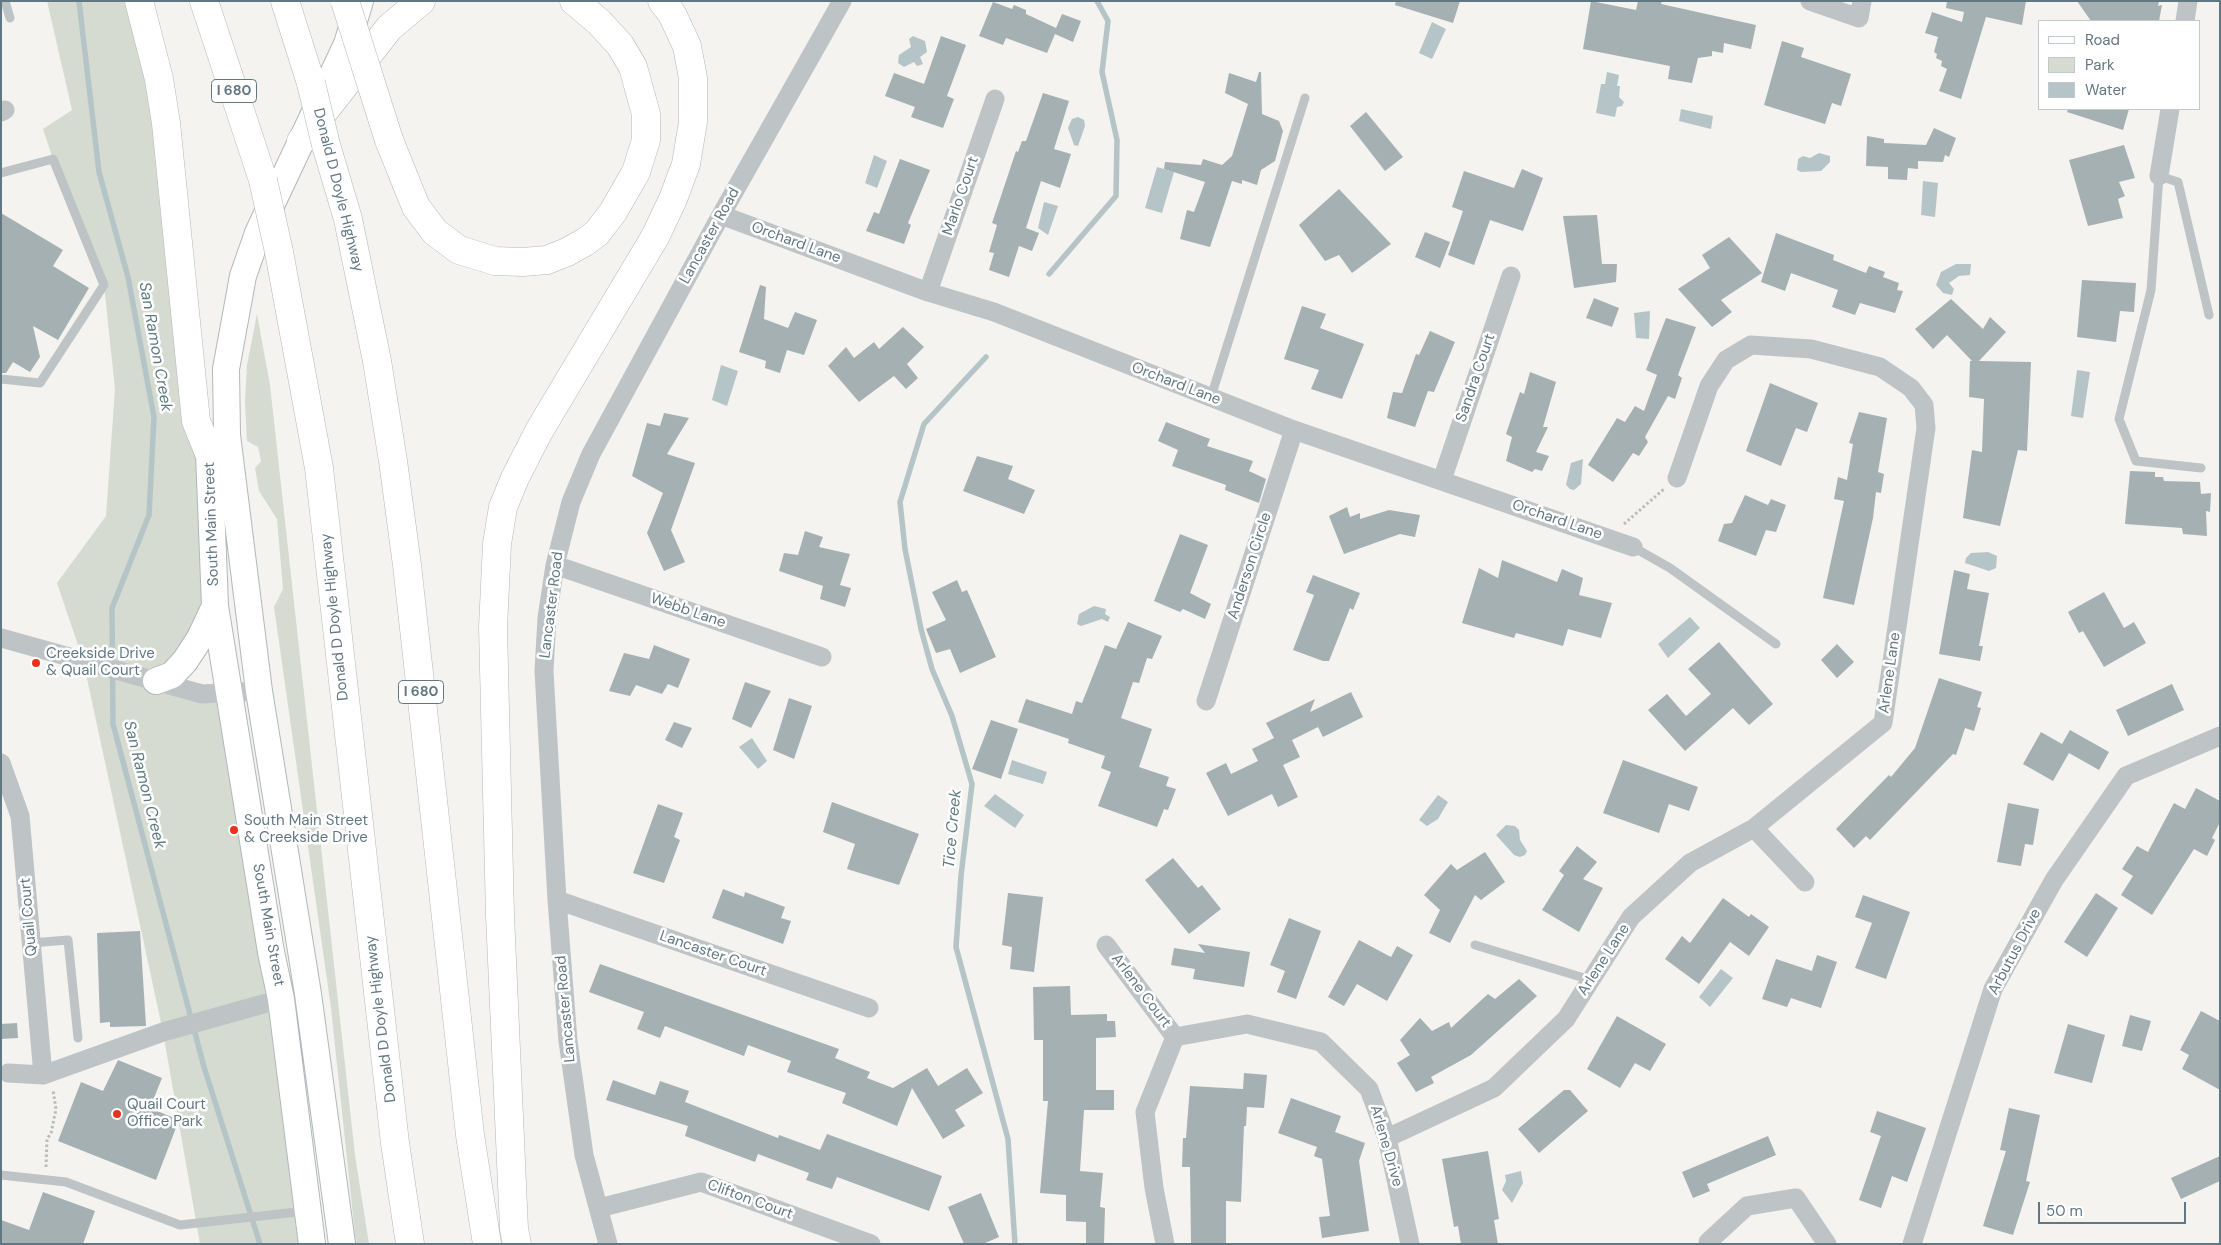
<!DOCTYPE html>
<html>
<head>
<meta charset="utf-8">
<style>
  body { margin:0 }
  #map { position:relative; width:2221px; height:1245px; overflow:hidden; background:#f4f3ef; font-family:"DM Sans",sans-serif }
  canvas { display:block }
  .frame { position:absolute; inset:0; border:2px solid #617782; pointer-events:none }
  .legend { position:absolute; left:2038px; top:20px; width:162px; height:90px; box-sizing:border-box; background:#fff; border:1px solid #c0c9cd; margin:0; padding:6px 9px; list-style:none; font-size:15px; color:#617782 }
  .legend li { display:flex; align-items:center; gap:10px; height:25px }
  .legend b { width:25px; border:1px solid #c0c9cd }
  .scale { position:absolute; left:2038px; top:1202px; width:148px; height:22px; box-sizing:border-box; border:2px solid #617782; border-top:0; padding-left:6px; font-size:15px; line-height:18px; white-space:nowrap; color:#617782; -webkit-text-stroke:4px #fff; paint-order:stroke }
</style>
</head>
<body>
<div id="map">
<canvas width="2221" height="1245"></canvas>
<div class="frame"></div>
<ul class="legend">
<li><b style="height:6px;background:#fff"></b>Road</li>
<li><b style="height:14px;background:#d5dbd0"></b>Park</li>
<li><b style="height:14px;background:#b5c5c7"></b>Water</li>
</ul>
<div class="scale">50 m</div>
</div>
<script>
const c = document.querySelector('canvas').getContext('2d');
c.lineJoin = 'round';
function fill(path, color) {
  c.fillStyle = color;
  c.fill(path, 'evenodd');
}
function shape(rows) {
  const path = new Path2D();
  for (const r of rows) {
    path.moveTo(r[0], r[1]);
    for (let i = 2; i < r.length; i += 2) path.lineTo(r[i], r[i + 1]);
  }
  return path;
}
function stroke(path, color, width, dash) {
  c.strokeStyle = color;
  c.lineWidth = width;
  c.lineCap = dash ? 'butt' : 'round';
  c.setLineDash(dash || []);
  c.stroke(path);
}
function drawText(font, color, halo, rows, align = 'center') {
  c.font = font + ' "DM Sans",sans-serif';
  c.lineWidth = 5;
  c.setLineDash([]);
  c.textBaseline = 'middle';
  c.strokeStyle = halo;
  c.fillStyle = color;
  for (const [text, x, y, turn = 0] of rows) {
    c.save();
    c.translate(x, y);
    c.rotate((+turn || 0) * Math.PI / 180);
    c.textAlign = isNaN(turn) ? turn : align;
    if (halo) c.strokeText(text, 0, 0);
    c.fillText(text, 0, 0);
    c.restore();
  }
}
const green = shape([
  [47,1,139,1,215,606,157,681,228,692,312,1244,200,1244,163,1032,83,660,57,583,106,516,115,389,104,285,53,159,43,129,72,110],
  [257,314,270,385,355,1155,369,1244,356,1244,331,1008,274,607,283,589,277,519,259,491,255,468,261,461,258,447,247,441,245,402,247,365]
]);
const water = shape([
  [1432,22,1446,29,1432,59,1419,53],
  [913,36,925,41,927,52,920,57,923,64,917,66,914,62,904,67,898,63,899,55,911,47,909,39],
  [1607,72,1619,75,1617,86,1620,86,1619,97,1624,102,1622,106,1617,107,1615,117,1596,113,1601,84,1605,84],
  [1681,109,1713,116,1711,129,1679,121],
  [1078,117,1084,120,1085,126,1078,146,1074,145,1068,128,1072,119],
  [1819,153,1830,156,1830,162,1821,171,1801,172,1797,170,1798,159,1803,156,1810,158],
  [874,155,887,161,877,188,865,183],
  [1157,167,1174,172,1162,213,1145,208],
  [1923,181,1938,183,1935,217,1921,215],
  [1044,202,1058,206,1048,235,1038,228],
  [1956,264,1971,264,1970,275,1959,276,1949,283,1954,289,1952,295,1943,293,1936,285,1941,272],
  [1650,311,1649,339,1636,338,1634,313],
  [721,365,738,371,727,406,712,400],
  [2077,370,2090,372,2083,418,2071,416],
  [1583,459,1581,484,1574,490,1570,489,1566,485,1571,463],
  [1988,552,1997,556,1996,568,1989,571,1965,563,1966,558,1971,553],
  [1094,606,1106,609,1105,614,1110,617,1108,622,1102,619,1081,626,1077,624,1079,614],
  [1690,617,1700,628,1668,658,1658,644],
  [752,738,767,761,758,769,739,747],
  [1012,760,1047,772,1043,784,1008,774],
  [995,794,1024,815,1015,828,984,806],
  [1438,795,1448,802,1438,819,1427,826,1419,820],
  [1506,825,1515,826,1519,830,1520,840,1527,851,1525,855,1520,857,1514,855,1496,835],
  [1721,969,1733,978,1710,1007,1699,997],
  [1521,1171,1523,1183,1512,1203,1502,1190,1506,1181,1505,1175]
]);
const stream = shape([
  [79,1,99,172,128,277,154,417,149,515,112,608,113,724,204,1067,260,1244],
  [1049,274,1116,196,1117,140,1102,72,1108,21,1097,1],
  [986,357,924,424,900,502,905,549,921,629,932,669,952,716,972,784,961,876,956,947,1008,1139,1015,1244]
]);
const building = shape([
  [1396,1,1460,1,1453,23,1395,5],
  [1591,1,1636,10,1638,1,1662,1,1661,4,1756,25,1751,49,1724,43,1723,53,1712,51,1712,56,1698,58,1692,83,1668,79,1670,66,1583,49],
  [1947,1,2026,1,2022,25,1986,17,1961,99,1939,91,1947,69,1941,66,1942,61,1936,58,1937,54,1934,52,1938,37,1925,33,1932,12,1962,22,1964,12,1946,8],
  [2077,1,2159,1,2158,6,2162,5,2159,21,2091,21],
  [993,2,1012,9,1014,5,1026,10,1026,14,1056,28,1062,14,1081,21,1073,42,1055,34,1047,53,1006,38,1003,45,979,36],
  [941,36,966,45,947,96,954,99,943,128,911,117,915,107,885,96,894,73,924,84],
  [1782,41,1804,48,1801,57,1851,74,1841,106,1832,103,1825,124,1764,105],
  [1259,72,1261,72,1262,114,1279,121,1283,131,1275,161,1261,170,1257,185,1242,180,1242,184,1232,181,1210,247,1180,239,1187,210,1194,212,1205,182,1164,169,1165,162,1201,165,1203,159,1222,165,1232,156,1248,104,1225,93,1229,73,1256,82],
  [1043,93,1069,101,1054,149,1071,154,1060,188,1041,181,1026,228,1039,233,1032,251,1019,246,1009,277,989,270,994,253,989,252,997,225,992,223,1016,151,1018,152,1022,141,1026,141],
  [2068,109,2129,109,2123,130,2067,112],
  [1366,112,1403,157,1385,171,1350,126],
  [1934,128,1956,138,1949,157,1945,155,1943,162,1918,161,1918,169,1908,168,1907,180,1888,179,1888,167,1866,166,1867,136,1884,139,1884,143,1926,145],
  [2124,145,2135,178,2119,182,2125,196,2118,199,2123,218,2088,226,2069,160],
  [900,159,930,170,908,223,911,225,904,244,866,231,874,212,879,214],
  [1522,169,1543,178,1523,231,1490,220,1474,265,1448,255,1463,211,1452,207,1464,171,1514,188],
  [1339,189,1391,244,1352,273,1339,255,1325,261,1299,225],
  [1,213,63,250,53,266,89,288,58,340,33,326,40,357,30,372,13,362,6,373,1,373],
  [1597,215,1602,264,1617,264,1616,282,1574,288,1563,216],
  [1425,232,1450,242,1440,268,1415,257],
  [1776,233,1834,255,1833,260,1866,273,1869,266,1885,272,1883,277,1899,283,1897,290,1903,291,1895,313,1860,303,1855,315,1832,307,1838,290,1791,273,1785,291,1761,282],
  [1729,237,1762,273,1721,300,1732,312,1712,327,1678,289,1710,268,1702,255],
  [2082,280,2136,283,2134,312,2120,311,2116,342,2077,337],
  [760,285,766,287,764,319,788,328,795,312,817,320,804,355,787,350,780,373,765,368,766,361,739,352],
  [1594,298,1619,308,1612,327,1586,318],
  [1951,299,1983,329,1990,317,2006,332,1979,361,2031,362,2027,451,2018,450,2000,526,1963,518,1972,450,1982,452,1984,399,1969,397,1970,361,1972,361,1947,335,1933,349,1915,329],
  [1302,306,1326,314,1320,328,1364,344,1342,399,1311,389,1319,370,1284,359],
  [1666,318,1696,327,1678,375,1682,378,1675,399,1668,396,1645,437,1648,442,1639,456,1633,453,1613,482,1588,465,1617,418,1625,422,1635,406,1644,411,1657,375,1646,370],
  [903,327,924,347,907,364,918,378,906,389,894,376,859,402,828,366,846,347,854,358,874,342,879,349],
  [1430,331,1455,342,1434,392,1428,391,1415,427,1387,418,1393,392,1402,393,1416,354,1419,355],
  [1530,372,1556,382,1543,427,1548,427,1536,452,1549,456,1542,471,1535,469,1532,472,1506,461,1512,437,1506,434,1520,392,1524,394],
  [1770,383,1818,403,1807,432,1796,428,1781,466,1746,451],
  [1859,412,1887,418,1878,472,1884,474,1881,493,1876,492,1873,518,1854,605,1823,598,1844,501,1834,499,1838,477,1847,480,1853,444,1849,443],
  [664,413,689,418,667,454,695,463,671,530,685,562,664,571,647,533,663,493,632,476,647,423,660,426],
  [1166,422,1210,439,1207,446,1253,461,1249,471,1266,479,1259,503,1225,490,1226,485,1172,466,1178,450,1158,441],
  [977,456,1013,466,1008,479,1035,490,1024,514,963,491],
  [2130,471,2155,472,2155,477,2163,477,2164,481,2200,482,2201,494,2211,493,2210,512,2206,511,2207,536,2183,534,2182,528,2125,524],
  [1745,495,1768,505,1771,499,1786,505,1776,532,1766,530,1756,556,1718,541,1724,524,1732,523],
  [1347,507,1350,517,1360,513,1360,519,1389,510,1420,515,1415,537,1400,534,1344,554,1329,516],
  [805,531,823,537,819,547,850,554,840,585,851,588,845,607,820,599,823,586,779,571,784,553,798,555],
  [1180,534,1208,545,1190,593,1211,604,1205,619,1183,609,1180,612,1154,601],
  [1502,560,1557,582,1562,569,1583,578,1579,595,1612,603,1601,638,1568,629,1563,646,1516,633,1514,638,1462,623,1479,568,1498,578],
  [1954,570,1970,574,1967,589,1989,593,1979,646,1983,646,1980,661,1939,654],
  [1313,575,1360,593,1353,610,1350,608,1329,661,1323,661,1293,650,1314,595,1306,592],
  [957,580,962,592,967,590,996,657,960,673,950,649,936,653,926,629,946,620,932,592],
  [2104,592,2124,628,2134,622,2146,643,2104,667,2083,631,2079,633,2068,612],
  [1128,622,1162,636,1152,659,1147,658,1139,683,1133,682,1121,718,1152,729,1139,767,1169,777,1166,786,1176,789,1168,810,1164,809,1157,827,1098,806,1111,772,1101,768,1105,756,1068,743,1069,739,1018,722,1026,699,1072,714,1076,701,1082,703,1105,645,1116,649],
  [1719,642,1773,704,1749,725,1733,708,1685,751,1648,710,1667,694,1686,716,1711,694,1688,669],
  [1837,644,1854,662,1837,678,1821,660],
  [654,645,690,659,678,688,668,684,662,694,636,685,630,696,609,691,624,653,649,659],
  [1939,678,1982,692,1977,707,1981,708,1974,731,1965,728,1956,755,1953,754,1870,840,1866,836,1854,848,1836,829,1889,775,1891,777,1915,748],
  [745,682,771,691,751,728,732,719],
  [2172,684,2184,710,2128,736,2116,710],
  [1351,692,1363,717,1323,737,1318,727,1292,740,1300,757,1283,765,1298,797,1278,807,1272,794,1228,816,1206,773,1226,763,1231,774,1258,761,1252,749,1274,738,1266,723,1315,699,1310,712],
  [789,698,812,706,794,759,773,750],
  [991,720,1018,729,1001,779,972,769],
  [674,722,692,728,682,748,665,740],
  [2070,730,2109,752,2099,770,2069,753,2053,781,2023,764,2041,732,2062,744],
  [1623,760,1698,787,1689,811,1669,804,1659,833,1603,813],
  [2196,788,2220,801,2220,822,2212,838,2215,840,2207,856,2194,849,2152,915,2121,895,2133,876,2122,869,2137,846,2148,852,2174,803,2185,809],
  [832,802,919,834,899,885,847,869,855,844,823,832],
  [2008,803,2039,809,2033,845,2025,844,2021,866,1997,862],
  [658,804,683,813,674,837,680,840,664,883,633,873],
  [1577,846,1597,862,1583,879,1603,888,1579,932,1542,910,1564,875,1559,871],
  [1485,852,1505,882,1481,900,1475,895,1450,943,1429,933,1440,910,1424,895,1451,864,1457,870],
  [1173,858,1198,888,1202,885,1221,909,1189,934,1145,880],
  [723,889,744,897,745,892,785,907,781,918,791,921,783,944,712,918],
  [1008,893,1043,897,1034,972,1010,969,1012,947,1002,945],
  [2096,893,2118,908,2087,957,2064,942],
  [1863,895,1910,912,1886,979,1855,968,1872,923,1855,917],
  [1723,898,1749,917,1751,914,1769,927,1749,956,1730,942,1699,984,1665,959,1682,936,1690,943],
  [1289,918,1321,931,1296,999,1277,992,1285,971,1270,965],
  [140,931,146,1026,110,1027,110,1022,100,1023,97,933],
  [1359,940,1391,957,1397,946,1413,955,1387,1001,1357,984,1344,1006,1328,997],
  [1198,944,1250,952,1244,987,1193,979,1195,969,1171,965,1174,948,1205,953],
  [1817,955,1837,962,1821,1008,1791,998,1787,1007,1762,999,1776,959,1812,971],
  [600,964,839,1049,835,1058,870,1072,867,1078,893,1088,927,1068,938,1086,967,1068,983,1093,955,1110,965,1126,943,1139,912,1088,897,1126,842,1103,846,1093,787,1072,791,1061,748,1045,744,1056,665,1026,660,1038,637,1029,644,1012,589,992],
  [1519,979,1537,996,1471,1055,1431,1077,1434,1083,1416,1092,1397,1063,1410,1055,1400,1040,1420,1018,1432,1031,1449,1022,1451,1028,1488,994,1495,999],
  [1070,986,1071,1015,1107,1014,1107,1021,1115,1021,1116,1037,1096,1038,1096,1090,1114,1090,1114,1110,1084,1110,1080,1171,1103,1173,1100,1207,1105,1208,1104,1244,1086,1244,1086,1222,1066,1221,1066,1195,1040,1193,1048,1101,1043,1101,1043,1040,1034,1040,1033,987],
  [2201,1011,2220,1021,2220,1090,2182,1069,2189,1055,2180,1050],
  [2130,1015,2151,1021,2142,1051,2122,1046],
  [1617,1016,1666,1044,1650,1071,1635,1063,1620,1088,1587,1069],
  [17,1023,18,1038,1,1039,1,1024],
  [2068,1024,2105,1035,2092,1083,2054,1073],
  [118,1060,162,1078,150,1108,179,1120,156,1180,58,1141,81,1082,103,1091],
  [1244,1073,1267,1075,1264,1108,1247,1107,1246,1126,1244,1126,1241,1202,1226,1201,1226,1244,1191,1244,1190,1167,1182,1167,1183,1138,1186,1138,1190,1086,1243,1089],
  [613,1080,655,1095,660,1081,689,1091,685,1102,778,1138,779,1135,820,1150,827,1134,942,1176,929,1211,837,1177,832,1189,806,1180,809,1173,758,1154,755,1162,685,1136,688,1126,606,1100],
  [1564,1090,1570,1090,1588,1111,1539,1153,1518,1129],
  [1291,1098,1341,1116,1335,1132,1365,1143,1359,1161,1369,1231,1322,1238,1319,1217,1330,1216,1322,1159,1314,1156,1317,1147,1278,1133],
  [2009,1108,2040,1115,2026,1181,2030,1182,2013,1235,1983,1226,2006,1151,2000,1150],
  [1877,1111,1926,1128,1907,1182,1892,1176,1881,1208,1859,1200,1881,1136,1870,1132],
  [1768,1136,1776,1155,1707,1184,1710,1191,1693,1198,1682,1172],
  [1488,1151,1499,1219,1494,1220,1498,1244,1461,1244,1458,1226,1454,1227,1442,1159],
  [2220,1156,2220,1181,2181,1199,2171,1178],
  [43,1192,95,1211,83,1244,1,1244,1,1220,29,1230],
  [981,1193,999,1237,983,1244,964,1244,948,1207]
]);
const path = shape([
  [1624,524,1664,489],
  [46,1167,47,1139,51,1133,56,1109,53,1090]
]);
const lane = shape([
  [5,1,10,18],
  [1,173,53,159,104,285,40,383,1,379],
  [1211,397,1305,98],
  [2201,468,2136,461,2119,419,2151,290,2159,176,2178,182,2209,315],
  [1633,547,1670,568,1776,644],
  [31,943,68,940,78,1038],
  [1475,945,1591,980],
  [1,1175,66,1182,180,1225,306,1211]
]);
const street = shape([
  [1810,1,1859,18,1862,1],
  [2185,21,2188,1],
  [1,112,5,110],
  [2159,176,2170,109],
  [721,215,928,292,994,312,1294,430,1633,547],
  [928,292,995,99],
  [1442,480,1511,276],
  [555,565,822,657],
  [1,638,202,694,259,691],
  [1206,701,1294,430],
  [1,763,20,816,43,1075,8,1073],
  [1754,828,1805,882],
  [557,900,869,1008],
  [1106,945,1175,1037],
  [1175,1037,1247,1024,1321,1042,1369,1089,1387,1138,1410,1244],
  [43,1075,163,1032,281,999],
  [1387,1138,1494,1088,1566,1019,1631,917,1690,863,1754,828,1883,723,1926,428,1924,405,1911,388,1880,367,1811,349,1751,345,1726,360,1709,386,1677,478],
  [599,1208,701,1182,871,1244],
  [1708,1242,1747,1206,1796,1198,1827,1244],
  [608,1244,584,1155,568,1041,557,900,544,671,547,618,555,565,571,502,591,454,721,215,842,1],
  [1165,1244,1154,1188,1145,1112,1175,1037],
  [1912,1244,1993,989,2054,880,2126,776,2220,736]
]);
const secondary = shape([
  [225,437,209,453,215,606,271,952,281,999,312,1244],
  [156,681,172,675,185,661,200,638,215,606],
  [342,1244,308,994,259,691,227,435,226,369,243,276,258,233,347,44,360,1]
]);
const highway = shape([
  [139,1,159,79,166,123,196,421,209,453],
  [204,1,263,180],
  [285,1,311,83],
  [389,140,416,207,435,232,459,250,495,261,523,262,547,260,567,252,585,242,597,233,613,212,636,172,646,140,646,114,633,67,620,45,599,22,574,1],
  [301,141,389,28,421,1],
  [326,145,348,219,377,361,393,461,407,565,470,1135,487,1244],
  [279,252,319,468,395,1143,410,1244],
  [517,1244,514,1229,500,915,493,627,497,544,503,507,515,478,539,431,655,237,673,199,686,164,693,122,693,78,687,46,672,14,662,1]
]);
const highwayBridge = shape([
  [345,1,389,140],
  [311,83,326,145],
  [263,180,279,252]
]);
const markers = [
  [36,663,5,"#ea3119"],
  [234,830,5,"#ea3119"],
  [117,1114,5,"#ea3119"]
];
const shields = [
  [234,91,45],
  [421,692,45]
];
const shieldNames = [
  ["I 680",234,91],
  ["I 680",421,692]
];
const streetNames = [
  ["Donald D Doyle Highway",338,190,76],
  ["Marlo Court",961,196,-71],
  ["Lancaster Road",710,236,-61],
  ["Orchard Lane",796,243,20],
  ["Sandra Court",1476,378,-71],
  ["Orchard Lane",1176,384,21],
  ["Orchard Lane",1557,520,19],
  ["South Main Street",212,524,-92],
  ["Anderson Circle",1250,566,-72],
  ["Lancaster Road",552,605,-83],
  ["Webb Lane",688,611,19],
  ["Donald D Doyle Highway",335,617,-96],
  ["Arlene Lane",1890,673,-82],
  ["Quail Court",29,917,-95],
  ["South Main Street",268,925,80],
  ["Arbutus Drive",2015,952,-62],
  ["Lancaster Court",713,954,19],
  ["Arlene Lane",1604,960,-57],
  ["Arlene Court",1141,991,53],
  ["Lancaster Road",566,1009,-95],
  ["Donald D Doyle Highway",381,1019,-97],
  ["Arlene Drive",1386,1146,74],
  ["Clifton Court",750,1200,20]
];
const poiNames = [
  ["Creekside Drive",46,654],
  ["& Quail Court",46,671],
  ["South Main Street",244,821],
  ["& Creekside Drive",244,838],
  ["Quail Court",127,1105],
  ["Office Park",127,1122]
];
const waterNames = [
  ["San Ramon Creek",155,347,80],
  ["San Ramon Creek",144,785,76],
  ["Tice Creek",953,829,-85]
];
fill(green, '#d5dbd0');
fill(water, '#b5c5c7');
stroke(stream, '#b5c5c7', 5.5);
fill(building, '#a5b0b3');
stroke(secondary, '#b1b8bb', 28);
stroke(highway, '#b3b8ba', 29);
stroke(path, '#b8bcbe', 3, [2.5, 2.5]);
stroke(lane, '#bec4c6', 9);
stroke(street, '#bec4c6', 19);
stroke(secondary, '#fff', 26);
stroke(highway, '#fff', 28);
stroke(highwayBridge, '#b3b8ba', 29, []);
stroke(highwayBridge, '#fff', 28);
for (const [x, y, r, color] of markers) {
  const dot = new Path2D();
  dot.arc(x, y, r, 0, 2 * Math.PI);
  c.fillStyle = color;
  c.fill(dot);
  stroke(dot, '#fff', 2);
}
for (const [x, y, w] of shields) {
  const box = new Path2D();
  box.roundRect(x - w / 2, y - 11.5, w, 23, 4);
  c.fillStyle = '#fff';
  c.fill(box);
  stroke(box, '#617782', 1);
}
drawText('bold 14px', '#617782', null, shieldNames);
drawText('15px', '#617782', '#fff', streetNames);
drawText('15px', '#617782', '#fff', poiNames, 'left');
drawText('italic 16px', '#5d7b7f', '#fff', waterNames);
</script>
</body>
</html>
